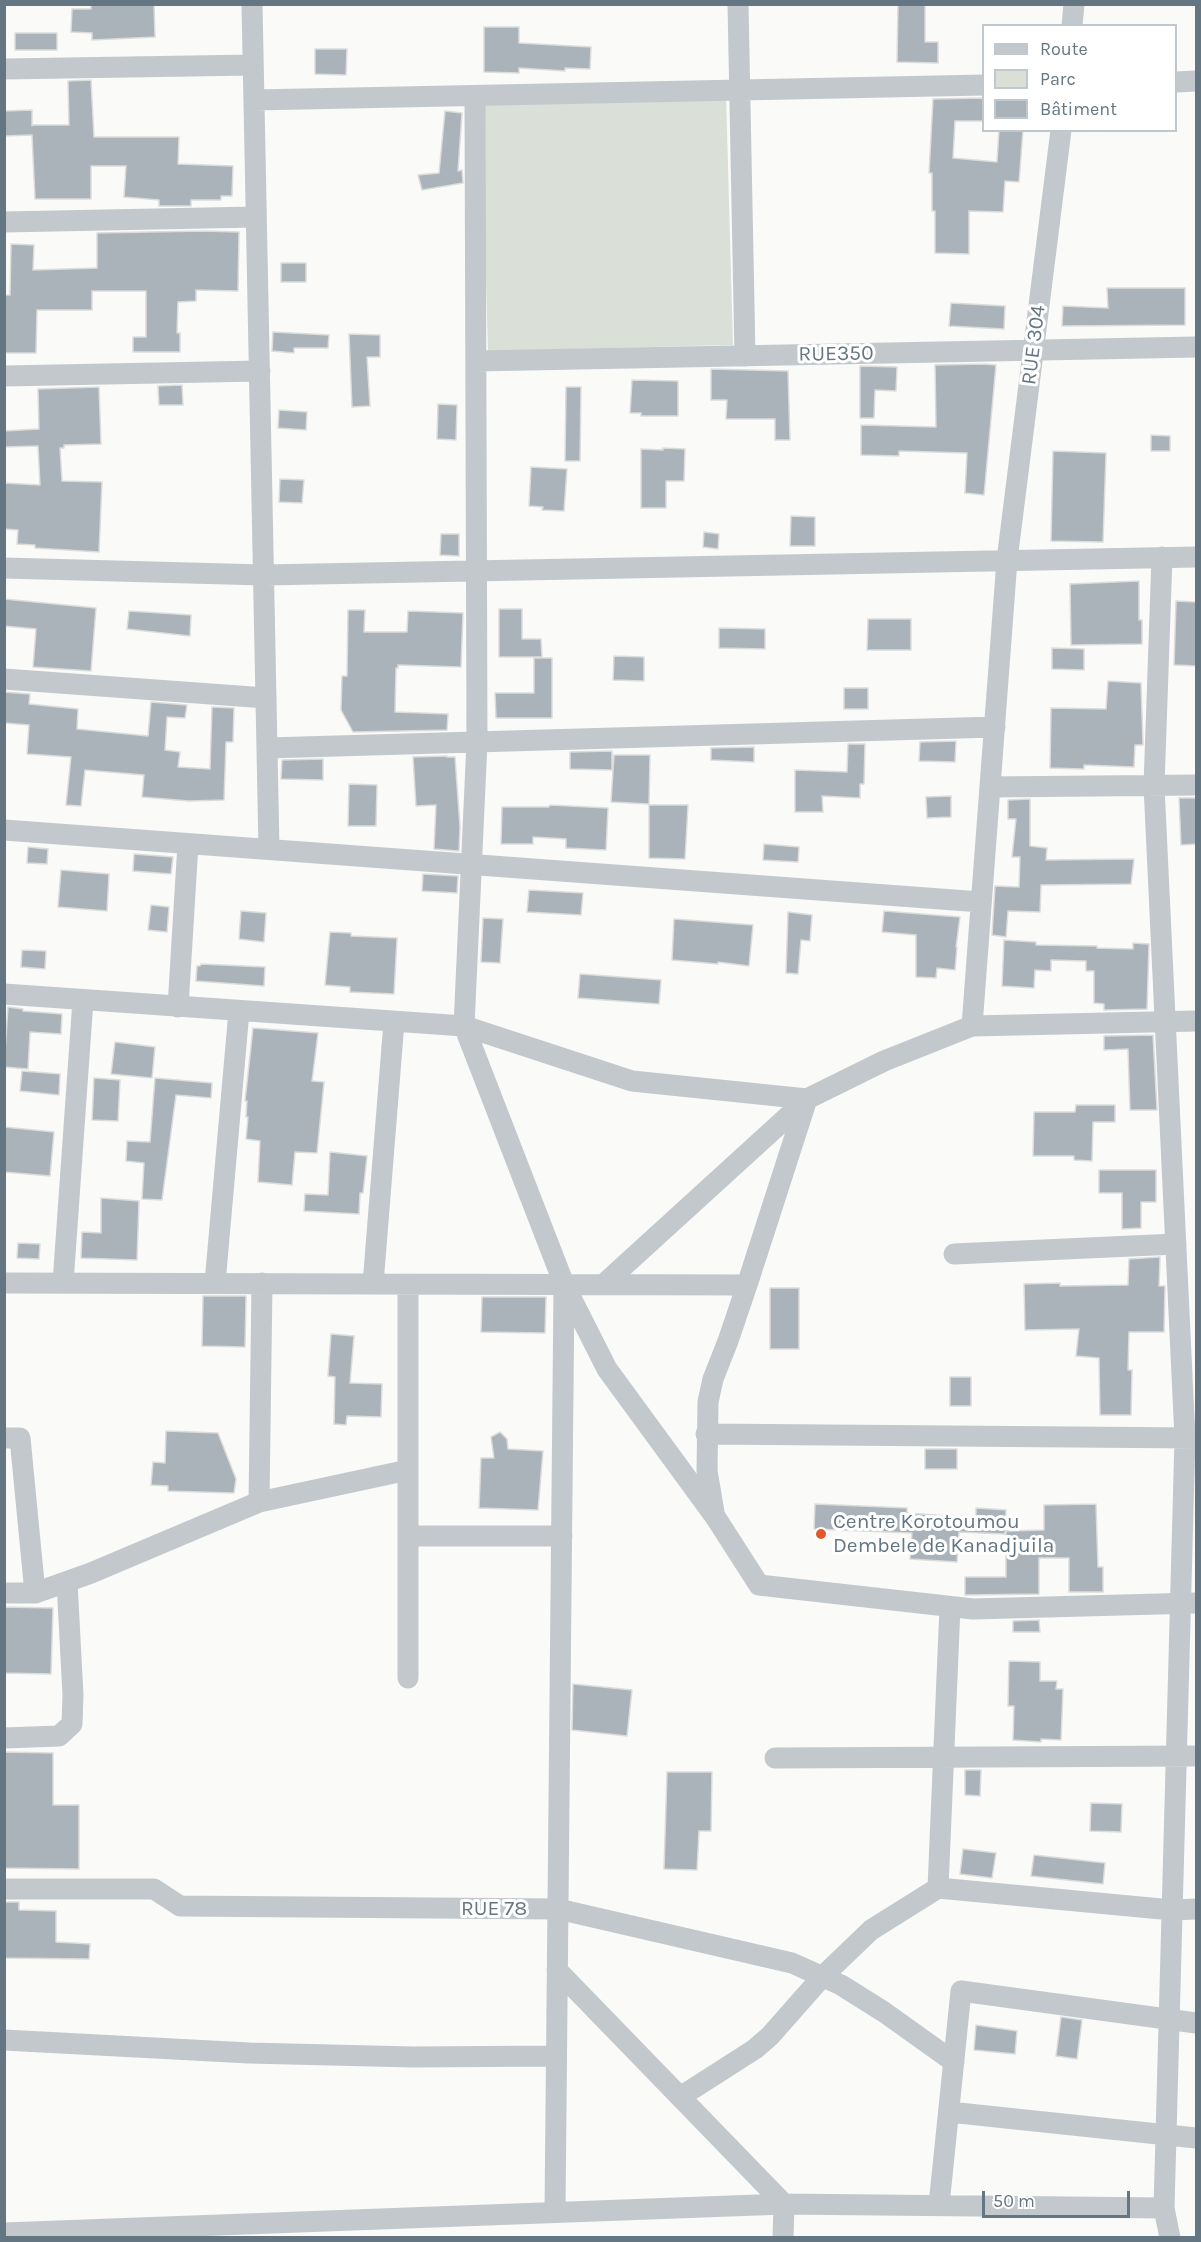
<!DOCTYPE html>
<html>
<head>
<meta charset="utf-8">
<style>
  body { margin:0 }
  #map { position:relative; width:1201px; height:2242px; overflow:hidden; background:#fafaf8; font-family:Karla,sans-serif }
  canvas { display:block }
  .frame { position:absolute; inset:0; border:6px solid #657683; pointer-events:none }
  .legend { position:absolute; left:982px; top:24px; width:195px; height:108px; box-sizing:border-box; background:#fff; border:2px solid #c1c8cd; margin:0; padding:8px 10px; list-style:none; font-size:18px; color:#657683 }
  .legend li { display:flex; align-items:center; gap:12px; height:30px }
  .legend b { width:30px; border:2px solid #c1c8cd }
  .scale { position:absolute; left:982px; top:2191px; width:148px; height:27px; box-sizing:border-box; border:3px solid #657683; border-top:0; padding-left:8px; font-size:18px; line-height:21px; white-space:nowrap; color:#657683; -webkit-text-stroke:4px #fff; paint-order:stroke }
</style>
</head>
<body>
<div id="map">
<canvas width="1201" height="2242"></canvas>
<div class="frame"></div>
<ul class="legend">
<li><b style="height:8px;background:#c3c8cc"></b>Route</li>
<li><b style="height:16px;background:#dadfd7"></b>Parc</li>
<li><b style="height:16px;background:#aab3b9"></b>Bâtiment</li>
</ul>
<div class="scale">50 m</div>
</div>
<script>
const c = document.querySelector('canvas').getContext('2d');
c.lineJoin = 'round';
function fill(path, color) {
  c.fillStyle = color;
  c.fill(path, 'evenodd');
}
function shape(rows) {
  const path = new Path2D();
  for (const r of rows) {
    path.moveTo(r[0], r[1]);
    for (let i = 2; i < r.length; i += 2) path.lineTo(r[i], r[i + 1]);
  }
  return path;
}
function stroke(path, color, width, dash) {
  c.strokeStyle = color;
  c.lineWidth = width;
  c.lineCap = dash ? 'butt' : 'round';
  c.setLineDash(dash || []);
  c.stroke(path);
}
function drawText(font, color, halo, rows, align = 'center') {
  c.font = font + ' Karla,sans-serif';
  c.lineWidth = 6;
  c.setLineDash([]);
  c.textBaseline = 'middle';
  c.strokeStyle = halo;
  c.fillStyle = color;
  for (const [text, x, y, turn = 0] of rows) {
    c.save();
    c.translate(x, y);
    c.rotate((+turn || 0) * Math.PI / 180);
    c.textAlign = isNaN(turn) ? turn : align;
    if (halo) c.strokeText(text, 0, 0);
    c.fillText(text, 0, 0);
    c.restore();
  }
}
const green = shape([
  [726,94,733,345,488,351,481,100]
]);
const building = shape([
  [91,4,154,4,155,37,92,40,92,33,71,32,72,9,91,9,91,4],
  [898,4,925,4,925,42,938,42,938,63,897,62,898,4],
  [484,27,519,27,519,43,591,47,590,69,565,68,565,71,519,68,519,73,484,72,484,27],
  [15,33,57,33,57,50,15,50,15,33],
  [315,49,347,49,346,75,315,74,315,49],
  [91,80,94,137,179,137,178,164,233,166,232,196,221,196,221,200,191,200,191,206,159,206,159,200,124,197,126,166,91,166,91,199,35,199,32,135,4,136,4,111,32,110,32,126,32,125,69,125,68,81,91,80],
  [984,98,984,121,955,121,953,158,997,162,999,130,1023,130,1019,182,1005,181,1003,212,969,211,969,254,935,253,935,211,932,211,932,173,929,173,933,99,984,98],
  [445,111,462,113,458,171,462,170,463,183,422,190,418,175,439,173,445,111],
  [202,231,239,232,238,291,196,290,196,301,178,302,177,333,180,333,180,352,133,352,133,337,146,337,146,291,92,291,92,310,37,310,36,353,4,353,4,295,10,295,11,244,34,245,33,270,97,268,97,233,202,231],
  [281,263,306,263,306,282,281,282,281,263],
  [1107,288,1185,288,1185,325,1062,326,1063,306,1108,308,1107,288],
  [951,303,1005,306,1004,329,949,326,951,303],
  [273,332,329,335,328,348,294,348,294,353,272,351,273,332],
  [349,334,380,335,380,357,367,357,370,406,352,407,349,334],
  [984,364,996,365,984,495,965,493,967,453,899,451,899,456,861,455,861,425,936,427,935,365,984,364],
  [860,366,897,367,896,391,875,390,874,418,860,418,860,366],
  [711,369,788,371,790,440,775,440,775,419,726,419,727,400,711,400,711,369],
  [632,380,678,381,678,416,641,416,641,413,630,413,632,380],
  [182,385,183,405,159,405,158,386,182,385],
  [99,387,101,444,64,445,64,448,60,448,62,481,102,482,99,552,35,548,35,545,17,544,18,530,4,529,4,483,40,485,38,446,4,447,4,431,39,429,38,389,99,387],
  [566,387,581,387,580,461,565,461,566,387],
  [438,404,457,405,456,440,437,439,438,404],
  [279,410,307,412,306,430,278,428,279,410],
  [1151,435,1170,436,1170,451,1151,451,1151,435],
  [663,448,685,449,684,481,666,481,666,508,641,508,641,449,663,450,663,448],
  [1053,451,1106,453,1103,542,1051,541,1053,451],
  [531,467,567,469,564,511,542,510,543,507,529,506,531,467],
  [280,479,304,480,302,503,279,502,280,479],
  [791,516,815,517,815,546,790,546,791,516],
  [704,532,719,534,718,549,703,547,704,532],
  [441,534,459,534,459,556,440,555,441,534],
  [1139,581,1139,620,1142,620,1142,644,1071,645,1070,584,1139,581],
  [4,599,96,608,91,671,33,667,36,629,4,626,4,599],
  [1176,601,1197,602,1197,666,1174,665,1176,601],
  [499,609,522,609,522,639,541,639,542,657,499,657,499,609],
  [348,610,365,610,364,632,407,632,408,611,463,613,461,667,398,665,398,668,396,668,395,712,448,714,447,730,353,732,341,710,342,676,347,676,348,610],
  [129,611,191,615,190,636,127,629,129,611],
  [868,619,911,619,911,650,867,650,868,619],
  [719,628,765,629,765,649,719,648,719,628],
  [1052,648,1084,649,1084,670,1052,669,1052,648],
  [614,656,644,657,644,681,613,680,614,656],
  [534,658,552,658,552,718,496,718,495,693,534,693,534,658],
  [1108,681,1141,683,1143,745,1135,745,1134,767,1084,765,1084,769,1050,768,1051,708,1106,709,1108,681],
  [844,688,868,688,868,709,844,709,844,688],
  [4,692,30,694,29,704,78,709,77,729,148,736,151,702,187,705,185,718,167,717,165,750,180,752,178,767,210,769,212,707,234,708,233,742,226,742,224,800,189,801,142,797,144,775,85,770,81,806,66,805,71,757,27,754,29,725,4,723,4,692],
  [956,741,955,762,919,761,920,742,956,741],
  [848,744,865,744,864,784,860,784,860,798,822,796,823,812,795,812,795,770,847,772,848,744],
  [754,747,754,762,711,760,711,748,754,747],
  [612,751,612,770,570,769,570,752,612,751],
  [614,755,650,755,649,804,611,802,614,755],
  [447,756,447,757,455,757,460,827,459,851,434,849,436,805,416,806,413,757,447,756],
  [323,759,323,780,281,779,282,760,323,759],
  [349,784,377,785,376,826,348,826,349,784],
  [951,796,951,817,927,818,926,797,951,796],
  [1179,798,1197,798,1197,844,1181,845,1179,798],
  [1030,799,1030,846,1047,848,1046,860,1134,859,1131,884,1041,885,1040,912,1008,911,1006,937,992,935,995,886,1019,887,1020,857,1012,857,1016,819,1008,819,1008,800,1030,799],
  [550,805,608,808,606,850,566,848,566,839,533,837,533,844,501,844,502,807,549,807,550,805],
  [649,805,688,805,685,859,649,858,649,805],
  [764,844,799,847,798,862,763,860,764,844],
  [28,847,48,849,47,864,27,863,28,847],
  [134,854,173,857,171,874,133,871,134,854],
  [61,870,109,874,107,911,58,907,61,870],
  [423,874,458,876,457,893,422,891,423,874],
  [529,890,583,893,581,915,527,912,529,890],
  [151,905,169,907,167,932,148,930,151,905],
  [241,911,266,913,264,942,239,939,241,911],
  [884,911,960,917,956,947,957,947,955,970,937,968,936,978,916,977,916,935,882,932,884,911],
  [788,912,812,915,810,941,801,940,798,974,786,973,788,912],
  [483,918,503,919,500,963,481,962,483,918],
  [674,919,753,925,749,966,718,962,718,964,672,960,674,919],
  [330,932,351,933,351,936,397,938,394,994,350,992,350,987,325,985,330,932],
  [1004,940,1036,942,1036,945,1097,946,1097,948,1133,949,1133,943,1149,944,1147,1009,1104,1010,1104,1004,1094,1003,1094,971,1086,971,1086,961,1051,960,1051,971,1035,970,1034,988,1002,986,1004,940],
  [22,950,46,951,45,969,21,967,22,950],
  [201,964,265,967,264,986,196,981,197,966,200,966,201,964],
  [580,974,661,980,659,1004,578,998,580,974],
  [8,1007,23,1009,23,1011,62,1014,61,1034,30,1032,28,1069,4,1067,8,1007],
  [253,1028,318,1033,312,1081,324,1082,317,1153,295,1152,292,1185,258,1182,260,1141,246,1139,248,1117,246,1117,247,1101,245,1101,253,1028],
  [1153,1035,1157,1110,1130,1110,1128,1049,1104,1050,1104,1036,1153,1035],
  [115,1042,155,1047,152,1078,111,1074,115,1042],
  [22,1071,60,1074,59,1095,20,1091,22,1071],
  [94,1078,120,1080,118,1121,92,1120,94,1078],
  [155,1078,212,1083,211,1098,176,1095,162,1200,142,1199,144,1163,126,1161,127,1141,150,1142,155,1078],
  [1076,1105,1115,1105,1115,1122,1093,1122,1092,1161,1074,1160,1074,1156,1033,1156,1034,1112,1075,1112,1076,1105],
  [4,1127,54,1132,50,1176,4,1172,4,1127],
  [330,1152,367,1156,363,1193,360,1193,359,1214,304,1211,305,1194,328,1195,330,1152],
  [1099,1170,1156,1170,1156,1202,1141,1202,1141,1228,1122,1229,1122,1193,1099,1193,1099,1170],
  [101,1198,139,1201,137,1260,81,1258,82,1232,101,1233,101,1198],
  [18,1243,40,1244,39,1259,17,1258,18,1243],
  [1160,1257,1159,1286,1165,1286,1164,1332,1129,1332,1128,1370,1132,1370,1131,1415,1100,1415,1099,1358,1076,1356,1079,1329,1025,1330,1024,1284,1060,1283,1060,1286,1128,1285,1129,1259,1160,1257],
  [770,1288,799,1288,799,1349,770,1349,770,1288],
  [203,1296,246,1296,245,1347,202,1346,203,1296],
  [482,1297,546,1297,545,1333,481,1332,482,1297],
  [331,1334,354,1336,350,1383,382,1384,381,1417,347,1416,346,1425,334,1424,335,1377,328,1376,331,1334],
  [950,1377,971,1377,971,1406,950,1406,950,1377],
  [166,1431,218,1433,236,1479,234,1493,168,1491,168,1486,151,1485,153,1462,165,1463,166,1431],
  [500,1432,507,1439,508,1449,543,1451,538,1510,479,1508,481,1458,494,1458,491,1437,500,1432],
  [925,1449,957,1449,957,1469,925,1469,925,1449],
  [815,1504,907,1508,907,1513,976,1518,976,1508,1006,1510,1005,1534,959,1532,957,1562,910,1559,912,1533,814,1529,815,1504],
  [1096,1504,1098,1567,1103,1567,1103,1592,1069,1592,1069,1558,1039,1558,1039,1594,965,1595,965,1577,1006,1577,1006,1531,1044,1530,1044,1505,1096,1504],
  [5,1607,53,1608,51,1674,4,1673,5,1607],
  [1039,1620,1040,1632,1013,1632,1013,1621,1039,1620],
  [1009,1661,1040,1662,1040,1681,1057,1681,1056,1689,1063,1689,1061,1740,1041,1739,1041,1742,1013,1740,1014,1706,1008,1706,1009,1661],
  [573,1684,632,1690,627,1736,572,1730,573,1684],
  [4,1752,53,1753,53,1805,79,1805,79,1869,4,1868,4,1752],
  [965,1770,981,1770,980,1796,965,1795,965,1770],
  [667,1772,712,1772,711,1831,699,1831,697,1870,664,1869,667,1772],
  [1091,1803,1122,1804,1121,1832,1090,1831,1091,1803],
  [963,1849,996,1853,992,1878,960,1874,963,1849],
  [1034,1855,1105,1863,1103,1884,1031,1876,1034,1855],
  [4,1902,19,1902,19,1910,56,1911,56,1942,90,1944,89,1959,4,1958,4,1902],
  [1061,2017,1082,2020,1077,2059,1056,2056,1061,2017],
  [976,2025,1017,2031,1015,2054,974,2050,976,2025]
]);
const street = shape([
  [252,4,269,849],
  [738,4,745,356],
  [1072,26,1074,4],
  [4,69,253,65],
  [1176,82,1196,81],
  [475,96,477,742,464,1026,564,1284,607,1369,716,1518,759,1585,973,1609,1196,1603],
  [254,100,984,85],
  [4,222,256,217],
  [476,361,1196,347],
  [4,376,260,371],
  [1162,557,1154,786,1185,1438,1164,2208,1170,2238],
  [4,568,264,575,1196,557],
  [4,679,266,698],
  [267,748,995,727],
  [990,787,1196,785],
  [4,830,981,902],
  [4,994,464,1026,632,1081,807,1099,884,1061,972,1026,1196,1021],
  [178,1007,188,844],
  [972,1026,1007,560,1061,130],
  [954,1254,1176,1244],
  [4,1283,747,1285,807,1099],
  [63,1283,83,1000],
  [215,1283,239,1011],
  [373,1284,394,1022],
  [408,1284,408,1678],
  [604,1284,807,1099],
  [706,1434,1196,1438],
  [4,1438,20,1438,35,1593],
  [259,1502,262,1283],
  [714,1512,707,1471,708,1402,713,1379,728,1341,747,1285],
  [408,1536,562,1536],
  [4,1593,35,1593,91,1573,259,1502,408,1470],
  [4,1738,59,1736,72,1724,73,1695,67,1582],
  [775,1758,1196,1756],
  [938,1888,950,1607],
  [4,1889,154,1889,180,1906,558,1909,792,1963,841,1985,884,2012,954,2062],
  [557,1970,784,2204,783,2238],
  [4,2040,249,2053,413,2057,556,2056],
  [680,2097,755,2049,770,2036,822,1977,871,1930,938,1888,1172,1910,1196,1909],
  [949,2112,1196,2138],
  [939,2205,961,1991,1196,2023],
  [555,2211,564,1288],
  [4,2233,784,2204,1164,2208]
]);
const markers = [
  [821,1534,6,"#e4572e"]
];
const streetNames = [
  ["RUE 304",1034,345,-83],
  ["RUE350",836,354,-1],
  ["RUE 78",494,1909]
];
const poiNames = [
  ["Centre Korotoumou",833,1522],
  ["Dembele de Kanadjuila",833,1546]
];
fill(green, '#dadfd7');
fill(building, '#aab3b9');
stroke(building, '#dcdcda', 1.5);
stroke(street, '#c3c8cc', 21);
for (const [x, y, r, color] of markers) {
  const dot = new Path2D();
  dot.arc(x, y, r, 0, 2 * Math.PI);
  c.fillStyle = color;
  c.fill(dot);
  stroke(dot, '#fff', 2);
}
drawText('21px', '#657683', '#fff', streetNames);
drawText('21px', '#657683', '#fff', poiNames, 'left');
</script>
</body>
</html>
